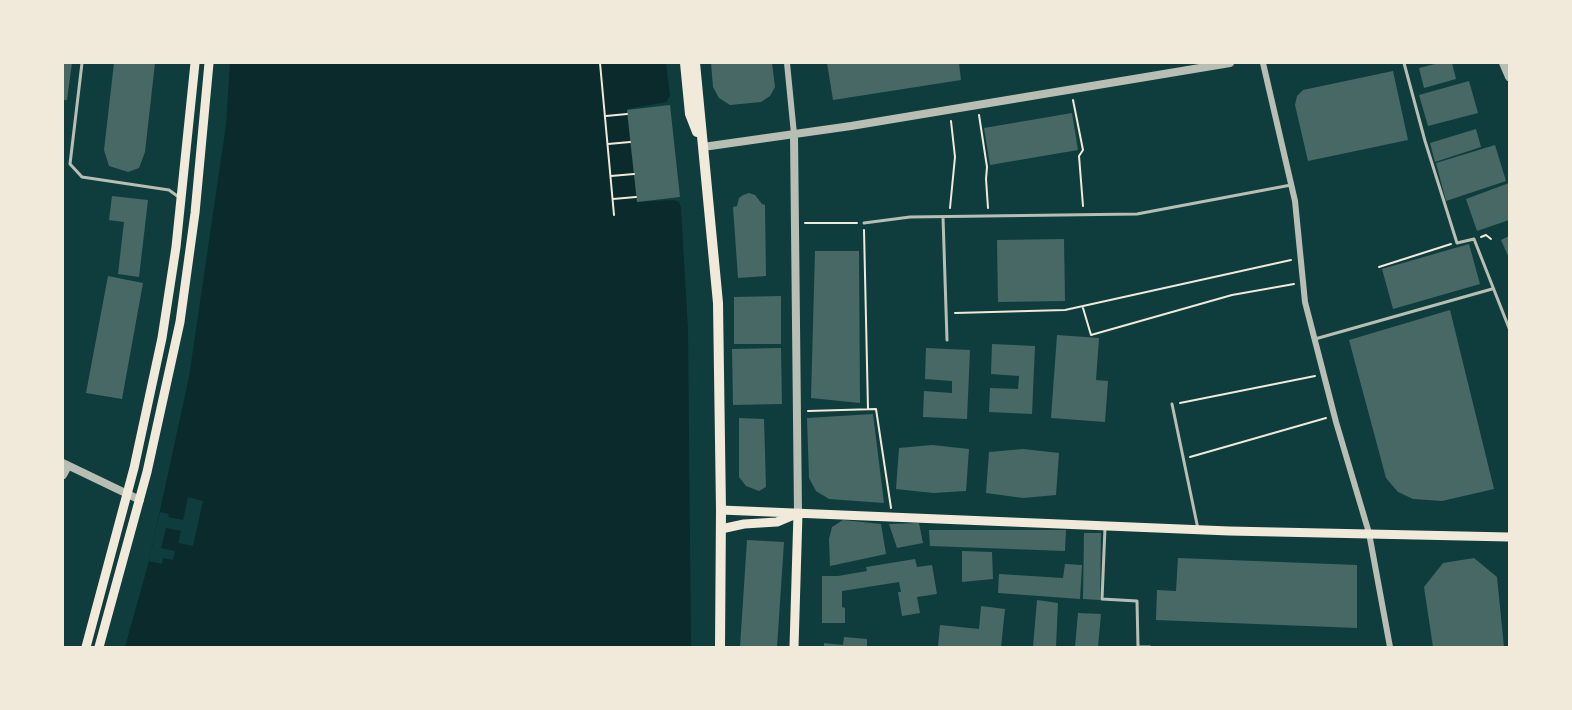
<!DOCTYPE html>
<html>
<head>
<meta charset="utf-8">
<style>
  body { margin:0 }
  #map { position:relative; width:1572px; height:710px; overflow:hidden; background:#0f3d3e; font-family:Manrope,sans-serif }
  canvas { display:block }
  .frame { position:absolute; inset:0; border:64px solid #f1e9da; pointer-events:none }
</style>
</head>
<body>
<div id="map">
<canvas width="1572" height="710"></canvas>
<div class="frame"></div>
</div>
<script>
const c = document.querySelector('canvas').getContext('2d');
c.lineJoin = 'round';
function fill(path, color) {
  c.fillStyle = color;
  c.fill(path, 'evenodd');
}
function shape(rows) {
  const path = new Path2D();
  for (const r of rows) {
    path.moveTo(r[0], r[1]);
    for (let i = 2; i < r.length; i += 2) path.lineTo(r[i], r[i + 1]);
  }
  return path;
}
function stroke(path, color, width, dash) {
  c.strokeStyle = color;
  c.lineWidth = width;
  c.lineCap = dash ? 'butt' : 'round';
  c.setLineDash(dash || []);
  c.stroke(path);
}
const water = shape([
  [230,63,666,63,670,96,666,102,627,109,627,114,637,202,674,200,679,202,681,208,688,330,691,647,125,647,149,561,189,377,226,125]
]);
const pier = shape([
  [188,497,203,501,193,546,178,543,181,531,166,528,161,548,175,551,173,560,163,558,162,564,149,561,160,512,169,514,168,517,183,520]
]);
const building = shape([
  [63,63,72,63,67,100,63,100],
  [114,63,155,63,145,152,139,168,128,172,109,166,104,150],
  [711,63,772,63,775,87,770,96,761,102,730,105,719,98,713,87],
  [827,63,959,63,961,80,833,100],
  [1439,63,1452,63,1456,79,1424,88,1419,68],
  [1393,71,1408,140,1308,161,1295,105,1297,96,1303,90],
  [1469,81,1478,113,1428,126,1419,95],
  [670,105,680,197,637,202,627,110],
  [1072,113,1078,150,990,165,984,128],
  [1476,129,1481,147,1435,162,1430,143],
  [1495,145,1506,181,1446,201,1436,163],
  [1509,183,1509,220,1477,231,1466,199],
  [749,193,755,195,762,204,765,205,766,276,738,278,733,207,737,206,739,198,743,195],
  [112,196,148,200,139,277,118,274,124,222,109,220],
  [1509,236,1509,258,1501,240],
  [1064,239,1065,301,998,302,997,240],
  [1469,244,1480,284,1393,309,1382,269],
  [815,251,859,251,860,403,811,398],
  [108,276,143,283,122,399,86,393],
  [781,296,781,344,734,344,734,297],
  [1450,310,1494,489,1442,501,1413,499,1398,492,1386,478,1349,340],
  [1057,335,1099,338,1096,380,1108,381,1105,422,1051,418],
  [992,344,1035,346,1032,414,989,412,990,388,1018,389,1019,376,991,374],
  [781,348,782,404,733,405,732,349],
  [926,348,970,350,967,419,923,417,924,391,952,393,952,381,925,379],
  [873,414,884,503,829,499,816,491,809,478,807,418],
  [739,418,764,419,766,487,759,491,746,486,739,477],
  [932,445,969,449,966,491,933,493,896,489,899,448],
  [1023,449,1059,453,1056,495,1023,498,986,493,989,452],
  [843,520,881,524,886,554,830,566,829,539,832,527],
  [919,523,923,543,897,548,889,524],
  [929,530,1066,530,1065,551,930,546],
  [1084,533,1101,533,1100,600,1083,599],
  [747,540,784,542,777,647,740,647],
  [962,551,992,552,993,579,962,582],
  [1178,558,1357,565,1357,628,1156,620,1157,590,1176,591],
  [1474,558,1497,577,1504,647,1433,647,1424,587,1443,563],
  [915,559,917,567,932,565,937,594,917,597,920,613,902,616,898,592,901,592,899,582,842,591,842,607,845,608,845,623,822,623,822,576,838,576,867,571,866,567],
  [1065,564,1082,565,1080,599,998,593,999,574,1063,578],
  [1037,600,1058,603,1056,647,1033,647],
  [981,606,1005,609,1001,647,938,647,940,625,979,629],
  [1078,613,1101,614,1098,647,1075,647],
  [844,637,867,639,867,647,824,647,824,643,843,645]
]);
const path = shape([
  [600,63,614,215],
  [1073,100,1083,150,1079,156,1083,206],
  [979,115,987,167,986,179,988,208],
  [606,116,627,114],
  [608,144,630,142],
  [611,176,634,174],
  [613,199,636,197],
  [950,208,955,157,951,121],
  [805,223,857,223],
  [864,230,868,409],
  [1481,237,1486,235,1491,239],
  [1379,267,1451,244],
  [1083,308,1091,335,1232,295,1294,284],
  [955,313,1065,310,1291,260],
  [1180,403,1315,376],
  [808,411,876,409,891,508],
  [1190,457,1326,418]
]);
const service = shape([
  [82,63,70,164,82,177,169,190,180,198],
  [1404,63,1425,141,1457,243,1474,239,1509,328],
  [943,217,947,340],
  [864,223,910,217,1137,214,1291,185],
  [1315,339,1492,289],
  [1172,404,1198,529],
  [1105,528,1102,599,1137,601,1138,647,1150,647]
]);
const minor = shape([
  [787,63,794,134],
  [1263,63,1295,201,1305,302,1336,422,1369,533,1390,647]
]);
const tertiary = shape([
  [1503,63,1509,77],
  [794,134,798,513],
  [703,147,851,126,1230,63],
  [63,463,140,500],
  [63,475,68,466]
]);
const secondary = shape([
  [721,510,1229,531,1509,537],
  [721,529,744,524,777,522,796,514],
  [86,647,134,468,162,338,176,247,195,63],
  [99,647,147,472,180,322,195,213,209,63],
  [794,647,798,513]
]);
const primary = shape([
  [685,63,690,114,697,132],
  [695,63,718,303,721,510,720,647]
]);
fill(water, '#0a2a2b');
fill(pier, '#0f3d3e');
fill(building, '#486865');
stroke(path, '#f1e9da', 2);
stroke(service, '#b8beb3', 3);
stroke(minor, '#b8beb3', 6);
stroke(tertiary, '#b8beb3', 8);
stroke(secondary, '#f1e9da', 9);
stroke(primary, '#f1e9da', 10);
</script>
</body>
</html>
